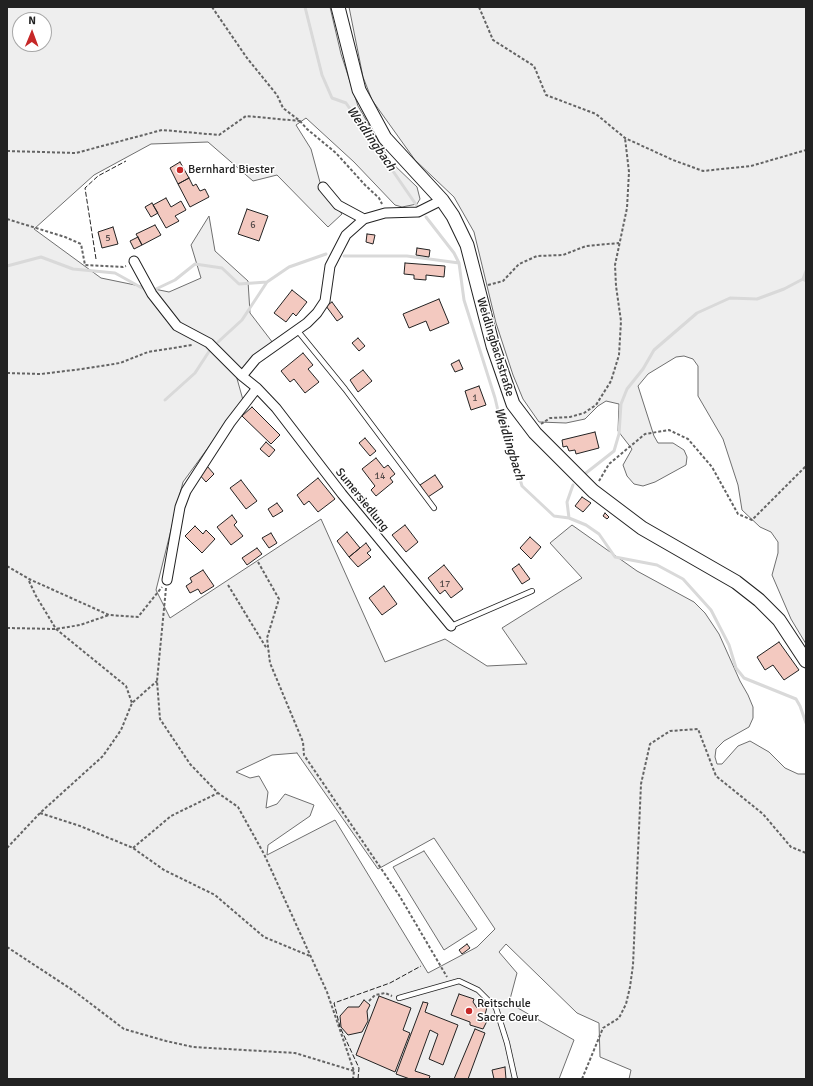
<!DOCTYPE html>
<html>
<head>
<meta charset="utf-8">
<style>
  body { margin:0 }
  #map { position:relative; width:813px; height:1086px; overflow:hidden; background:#fff; font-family:Signika,sans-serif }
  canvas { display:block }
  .frame { position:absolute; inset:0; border:8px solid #222; pointer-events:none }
  .north { position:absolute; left:12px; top:12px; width:40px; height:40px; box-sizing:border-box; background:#fff; border:1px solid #a7a7a7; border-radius:50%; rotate:1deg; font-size:11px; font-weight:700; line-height:16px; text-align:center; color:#222 }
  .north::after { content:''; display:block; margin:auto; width:14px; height:18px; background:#c62828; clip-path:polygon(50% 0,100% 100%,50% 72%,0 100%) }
</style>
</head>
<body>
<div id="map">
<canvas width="813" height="1086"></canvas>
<div class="frame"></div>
<div class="north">N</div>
</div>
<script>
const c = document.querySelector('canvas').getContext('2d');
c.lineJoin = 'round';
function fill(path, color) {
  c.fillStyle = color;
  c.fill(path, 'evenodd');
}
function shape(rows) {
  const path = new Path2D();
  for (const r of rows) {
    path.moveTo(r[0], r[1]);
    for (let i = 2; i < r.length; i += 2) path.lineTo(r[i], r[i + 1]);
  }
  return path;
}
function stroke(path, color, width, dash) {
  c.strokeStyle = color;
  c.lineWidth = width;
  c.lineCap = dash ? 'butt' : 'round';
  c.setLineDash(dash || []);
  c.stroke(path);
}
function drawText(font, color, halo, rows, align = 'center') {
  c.font = font + ' Signika,sans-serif';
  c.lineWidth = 3;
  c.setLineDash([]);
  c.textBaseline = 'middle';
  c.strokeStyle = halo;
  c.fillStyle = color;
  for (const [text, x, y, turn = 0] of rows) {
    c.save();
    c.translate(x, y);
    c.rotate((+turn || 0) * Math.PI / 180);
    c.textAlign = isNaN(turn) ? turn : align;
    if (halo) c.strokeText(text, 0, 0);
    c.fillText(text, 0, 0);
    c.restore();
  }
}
const green = shape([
  [7,7,330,7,341,54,358,106,390,161,417,187,420,199,417,204,402,207,395,205,354,162,306,118,296,125,311,149,321,186,342,214,328,227,277,175,253,181,208,142,151,144,94,175,34,229,101,278,169,292,201,278,191,245,209,216,215,251,248,281,250,313,273,343,236,375,243,400,183,482,156,590,170,618,321,519,385,662,445,639,487,666,527,664,502,628,582,578,550,543,572,525,637,571,694,602,705,613,719,634,740,681,748,695,753,707,753,718,749,727,724,741,716,749,715,757,717,764,722,764,738,746,750,741,769,752,785,768,798,774,806,774,806,1079,629,1079,631,1070,600,1057,599,1023,577,1013,506,944,499,952,517,973,509,1003,574,1040,559,1079,7,1079,7,7],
  [20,20,44,20,44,44,20,44,20,20],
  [297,753,378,869,434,838,495,929,477,947,428,973,335,820,267,855,268,845,310,816,314,805,285,794,277,804,266,808,268,792,259,776,250,778,236,772,272,755,297,753],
  [349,7,806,7,806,644,791,619,772,575,778,553,778,542,771,532,760,527,742,510,738,485,723,439,698,396,698,366,693,359,684,356,676,357,648,374,638,386,654,436,658,443,673,443,684,450,687,457,686,465,655,482,643,486,634,484,627,476,623,465,632,449,618,431,619,404,606,401,598,406,585,419,566,423,539,422,523,399,513,375,496,323,474,232,454,197,415,160,372,100,363,77,349,7],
  [424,851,477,929,444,950,393,867,424,851]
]);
const stream = shape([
  [305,7,322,75,332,98,346,103,417,206],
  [426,217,454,253,459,263,464,300,495,398,505,440,513,455,522,486,554,516,569,518,586,525,599,534,615,557,657,565,683,579,711,610,729,645,736,668,744,678,796,699,800,706,806,723],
  [344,256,407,256,459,263],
  [7,266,41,257,73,269,115,273,142,288],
  [803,279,806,271],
  [156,289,175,280,195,264,222,268,239,284,267,282,289,267,326,254],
  [218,342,242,320,267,282],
  [165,400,195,373,210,350],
  [586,473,614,451,619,434,621,404,627,389,643,369,654,350,697,313,730,298,757,299,784,289,803,279,806,281],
  [569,518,567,502,573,485]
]);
const building = shape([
  [180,162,189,178,178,184,170,168,180,162],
  [189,178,193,186,196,184,200,191,205,189,209,197,190,207,178,184,189,178],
  [166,198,171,207,181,201,186,210,175,216,179,221,166,228,153,205,166,198],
  [152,203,158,213,151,217,145,207,152,203],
  [247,209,268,216,259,241,238,234,247,209],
  [155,225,161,235,142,245,136,234,155,225],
  [113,227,118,244,102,248,98,232,113,227],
  [367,234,375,235,373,244,366,242,367,234],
  [138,237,142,245,134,249,130,241,138,237],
  [417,248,430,250,429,257,416,255,417,248],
  [405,263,445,266,444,277,426,275,426,280,414,279,414,275,404,274,405,263],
  [292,290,307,302,296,316,293,313,286,322,274,313,292,290],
  [439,299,449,323,430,331,426,321,409,328,403,314,439,299],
  [332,302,343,317,337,321,326,306,332,302],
  [358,338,365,346,359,351,352,343,358,338],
  [303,353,313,365,308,369,319,382,305,393,294,379,290,382,281,371,303,353],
  [459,360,463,369,455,372,451,364,459,360],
  [363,370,372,381,358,392,350,380,363,370],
  [479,386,486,405,471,410,465,391,479,386],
  [252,407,280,435,271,444,242,416,252,407],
  [595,432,599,448,576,454,575,450,569,451,567,446,563,447,562,440,595,432],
  [365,438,376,451,370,456,359,443,365,438],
  [266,442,275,450,269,457,260,449,266,442],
  [376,458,384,468,388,465,395,474,390,478,393,482,376,496,371,490,375,486,362,469,376,458],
  [207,466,214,474,206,482,198,473,207,466],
  [435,475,443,487,428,497,420,485,435,475],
  [318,478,335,499,318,512,309,501,304,505,297,495,318,478],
  [241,480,257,501,246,509,230,488,241,480],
  [582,497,591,503,583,512,575,506,582,497],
  [277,503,283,511,273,517,268,509,277,503],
  [605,513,609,517,607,519,603,516,605,513],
  [232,515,237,522,234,525,243,536,231,545,217,527,232,515],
  [405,525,418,542,406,552,392,535,405,525],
  [195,526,203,534,206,530,215,539,202,553,185,536,195,526],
  [347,532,360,548,349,557,337,541,347,532],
  [271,533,277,543,269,548,262,538,271,533],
  [530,537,541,547,531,559,520,548,530,537],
  [366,543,371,550,367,553,371,557,358,567,349,557,366,543],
  [257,548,262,554,247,565,242,558,257,548],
  [519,564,530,579,522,584,512,569,519,564],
  [444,565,463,589,451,598,445,590,440,594,428,578,444,565],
  [203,570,214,586,201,594,198,589,190,593,186,586,192,582,190,578,203,570],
  [384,586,397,604,382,615,369,598,384,586],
  [779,642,799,670,784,680,773,665,765,670,757,657,779,642],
  [467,944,470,948,462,954,459,950,467,944],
  [459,994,474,999,473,1002,477,1008,478,1004,487,1007,484,1019,487,1021,483,1029,470,1025,470,1022,451,1015,459,994],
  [379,996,411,1008,403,1030,410,1033,395,1072,356,1055,379,996],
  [364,1000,370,1005,367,1011,368,1021,362,1032,348,1035,341,1027,340,1016,348,1007,359,1007,364,1000],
  [423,1002,428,1003,425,1012,458,1025,443,1065,429,1059,438,1034,430,1030,415,1071,430,1076,429,1079,410,1079,396,1074,423,1002],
  [475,1029,485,1033,468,1079,454,1079,475,1029],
  [505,1067,506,1079,494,1079,492,1070,505,1067]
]);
const path = shape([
  [212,7,247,58,277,95,283,108,300,121,307,129,336,153,365,185,379,198,382,204],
  [479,7,493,40,534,66,546,95,596,114,625,138,673,160,703,171,751,166,806,150],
  [7,151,76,153,162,130,219,135,246,116,300,121],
  [7,219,65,237,81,244,85,265,123,267,126,266],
  [488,285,503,281,519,264,537,256,563,255,586,246,619,243],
  [7,373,41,374,82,369,120,363,148,352,192,345],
  [541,424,550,418,570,417,584,413,596,405,611,381,619,355,621,321,616,286,615,265,627,208,629,172,625,138],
  [599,481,609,464,645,434,669,430,688,439,712,467,738,514,752,520,806,466],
  [258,562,279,599,267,638,270,663,303,742,304,755,399,895,447,977],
  [7,566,29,579,109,615,138,617,162,587],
  [29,581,36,596,56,629,126,686,132,703],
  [228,585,267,649],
  [166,588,157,681,160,719,190,764,218,793,238,807,264,854,327,992,354,1071,353,1079],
  [7,628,56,629,80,625,109,615],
  [40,813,80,826,133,848,164,870,215,895,264,937,310,956],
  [7,848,40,813,103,756,121,730,132,703,157,681],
  [133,848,171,816,218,793],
  [7,947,74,991,124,1029,166,1041,193,1047,295,1053,354,1071],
  [369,1001,375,995,385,993,392,996],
  [582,1079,603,1028,619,1018,626,1004,630,987,633,965,641,784,650,744,670,731,698,729,716,776,763,814,791,847,806,853]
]);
const service = shape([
  [297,330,345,389,434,508],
  [451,626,532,591],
  [399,998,459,981,478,990,496,1008,507,1043,515,1079]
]);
const minor = shape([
  [323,187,338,205,364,219],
  [134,261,152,294,177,326,209,343,242,376,257,388,276,408,342,494,451,626],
  [242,376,256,359,307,323,317,313,325,301,330,266,346,235,364,219,385,213,418,212,442,200],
  [167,580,180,507,186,491,230,423,257,388]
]);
const secondary = shape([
  [338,7,359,90,385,138,442,200,453,216,467,245,493,346,513,404,535,433,593,491,642,528,736,582,759,600,779,620,806,661]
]);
const fence = shape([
  [96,259,85,188,98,176,126,161],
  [358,1079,359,1068,340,1027,334,1003,390,983,421,966]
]);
const markers = [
  [180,170,4,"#c62828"],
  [469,1011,4,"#c62828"]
];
const numberNames = [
  ["6",253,225],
  ["5",108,238],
  ["1",475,398],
  ["14",380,476],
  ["17",445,584]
];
const poiNames = [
  ["Bernhard Biester",188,170],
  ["Reitschule",477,1004],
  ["Sacre Coeur",477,1018]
];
const streetNames = [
  ["Weidlingbachstraße",495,347,73],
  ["Sumersiedlung",362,500,51]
];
const waterNames = [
  ["Weidlingbach",371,139,55],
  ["Weidlingbach",509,444,73]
];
fill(green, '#eee');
stroke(green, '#6f6f6f', 1);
stroke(stream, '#d9d9d9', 3);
fill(building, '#f3c9c0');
stroke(building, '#222', 1);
stroke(service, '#222', 6);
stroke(minor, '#222', 11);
stroke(secondary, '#222', 15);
stroke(path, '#646464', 2, [3, 2]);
stroke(service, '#fff', 4.5);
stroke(minor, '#fff', 9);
stroke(secondary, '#fff', 13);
stroke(fence, '#222', 1, [5, 2]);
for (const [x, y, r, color] of markers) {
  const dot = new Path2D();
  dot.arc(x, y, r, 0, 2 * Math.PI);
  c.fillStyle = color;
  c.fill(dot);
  stroke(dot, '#fff', 1.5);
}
drawText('10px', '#564c4a', null, numberNames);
drawText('12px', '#222', '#fff', poiNames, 'left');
drawText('12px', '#222', '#fff', streetNames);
drawText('italic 13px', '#222', '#fff', waterNames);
</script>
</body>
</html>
